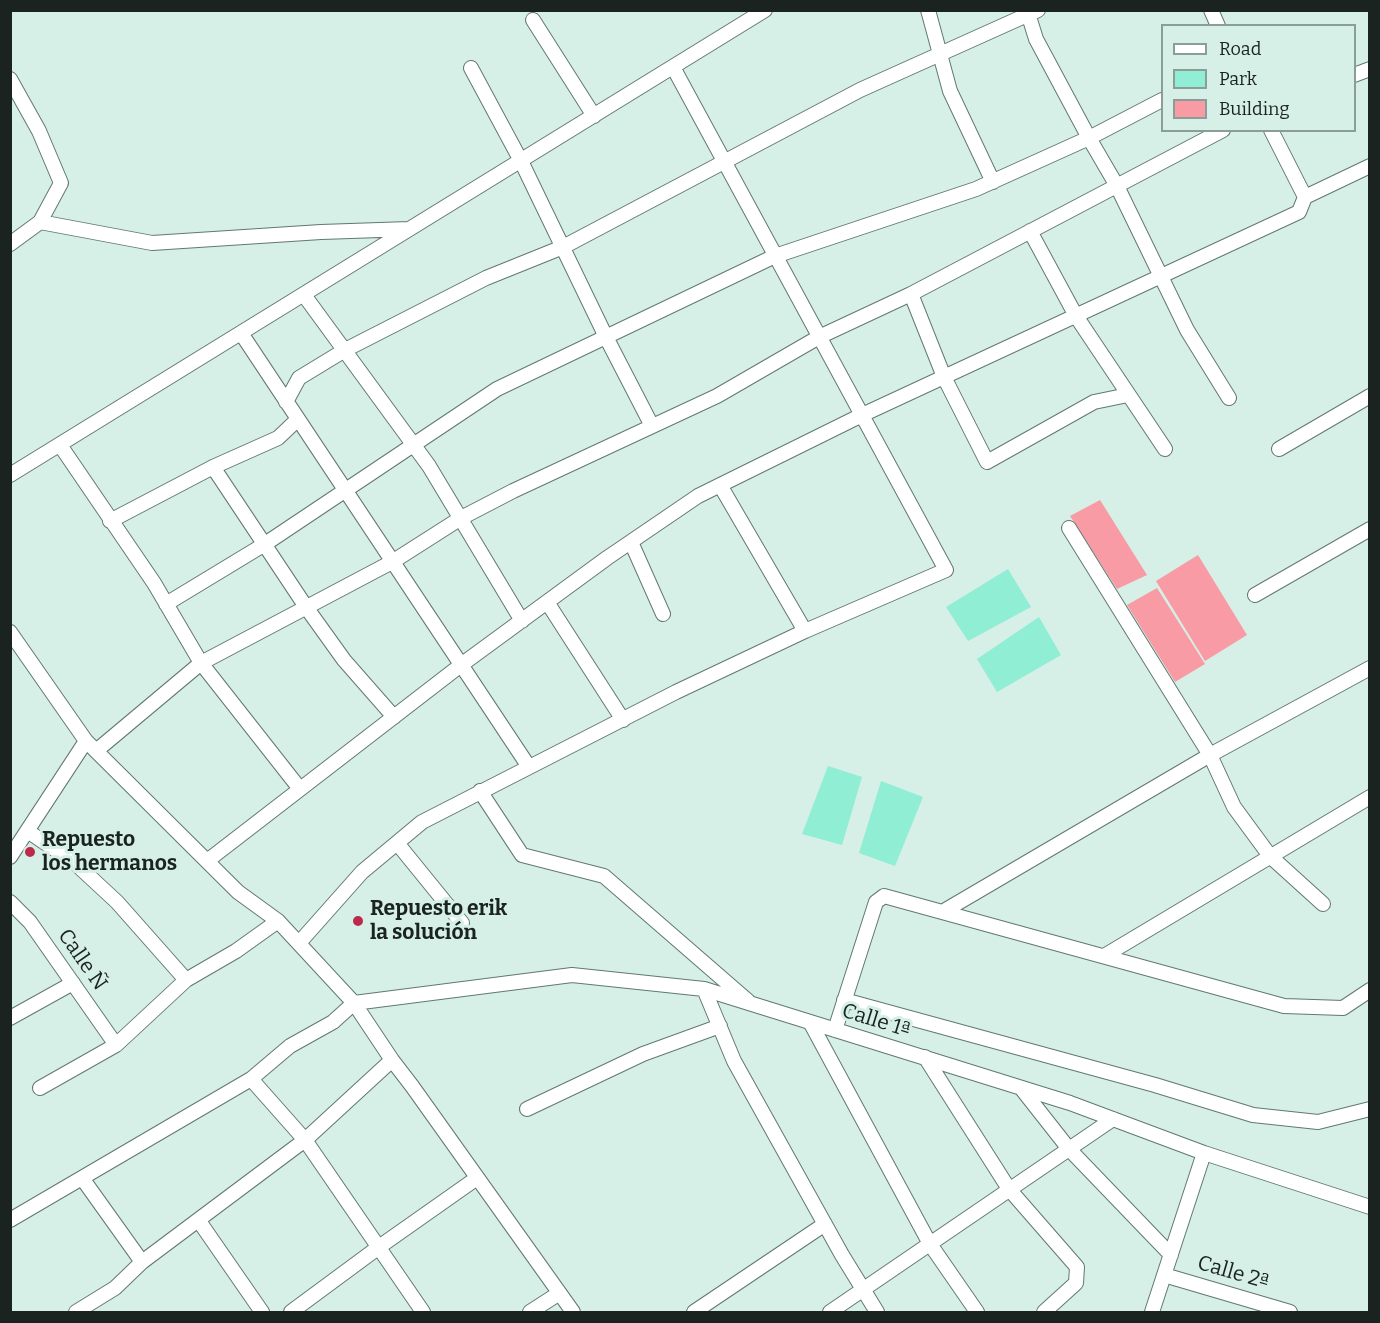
<!DOCTYPE html>
<html>
<head>
<meta charset="utf-8">
<style>
  body { margin:0 }
  #map { position:relative; width:1380px; height:1323px; overflow:hidden; background:#d6efe7; font-family:Bitter,serif }
  canvas { display:block }
  .frame { position:absolute; inset:0; border:12px solid #1a2320; pointer-events:none }
  .legend { position:absolute; left:1161px; top:24px; width:195px; height:108px; box-sizing:border-box; background:#d6efe7; border:2px solid #8b9d97; margin:0; padding:8px 10px; list-style:none; font-size:18px; color:#1a2320 }
  .legend li { display:flex; align-items:center; gap:12px; height:30px }
  .legend b { width:30px; border:2px solid #8b9d97 }
</style>
</head>
<body>
<div id="map">
<canvas width="1380" height="1323"></canvas>
<div class="frame"></div>
<ul class="legend">
<li><b style="height:8px;background:#fff"></b>Road</li>
<li><b style="height:16px;background:#8feed3"></b>Park</li>
<li><b style="height:16px;background:#f99ba4"></b>Building</li>
</ul>
</div>
<script>
const c = document.querySelector('canvas').getContext('2d');
c.lineJoin = 'round';
function fill(path, color) {
  c.fillStyle = color;
  c.fill(path, 'evenodd');
}
function shape(rows) {
  const path = new Path2D();
  for (const r of rows) {
    path.moveTo(r[0], r[1]);
    for (let i = 2; i < r.length; i += 2) path.lineTo(r[i], r[i + 1]);
  }
  return path;
}
function stroke(path, color, width, dash) {
  c.strokeStyle = color;
  c.lineWidth = width;
  c.lineCap = dash ? 'butt' : 'round';
  c.setLineDash(dash || []);
  c.stroke(path);
}
function drawText(font, color, halo, rows, align = 'center') {
  c.font = font + ' Bitter,serif';
  c.lineWidth = 6;
  c.setLineDash([]);
  c.textBaseline = 'middle';
  c.strokeStyle = halo;
  c.fillStyle = color;
  for (const [text, x, y, turn = 0] of rows) {
    c.save();
    c.translate(x, y);
    c.rotate((+turn || 0) * Math.PI / 180);
    c.textAlign = isNaN(turn) ? turn : align;
    if (halo) c.strokeText(text, 0, 0);
    c.fillText(text, 0, 0);
    c.restore();
  }
}
const green = shape([
  [1008,569,1031,607,968,641,946,607],
  [1039,617,1061,655,997,692,977,659],
  [828,766,862,777,842,845,802,834],
  [881,781,923,797,895,866,859,853]
]);
const building = shape([
  [1100,500,1147,575,1117,589,1070,516],
  [1198,555,1247,635,1205,661,1156,581],
  [1157,588,1205,664,1175,682,1127,605]
]);
const street = shape([
  [928,10,950,91,993,182],
  [1027,10,1036,39,1089,138,1117,186,1187,330,1229,398],
  [1211,10,1218,26],
  [533,20,594,116],
  [471,68,521,161,606,337,652,426],
  [1354,75,1370,69],
  [10,79,39,131,61,183,40,222,10,244],
  [1271,130,1305,197],
  [40,222,152,243,321,232,409,229],
  [1030,231,1076,316,1165,449],
  [911,294,944,377,987,462,1094,402,1128,395],
  [304,295,429,466,522,621],
  [241,333,529,767],
  [286,402,299,378,345,350,486,278,563,247,860,90,1038,10],
  [60,445,154,583,201,663,300,789],
  [1279,449,1370,396],
  [213,467,306,607,344,660,394,717],
  [10,475,765,10],
  [720,485,805,631],
  [110,521,213,467,278,438,298,419],
  [1069,528,1210,755,1234,807,1270,856,1323,904],
  [631,542,663,614],
  [1255,595,1370,529],
  [547,602,623,720],
  [166,604,265,544,497,389,775,256,976,189,1089,138,1162,100],
  [10,632,86,741,238,892,278,921,354,1003,392,1060,412,1086,573,1312],
  [96,751,201,663,392,562,461,518,513,491,717,396,819,337,911,294,1223,130],
  [480,791,522,855,604,876,748,1001],
  [29,832,76,864,117,902,186,980,236,951,278,921],
  [397,843,462,923],
  [10,857,86,741],
  [207,861,461,665,607,558,698,496,862,415,1299,212,1305,197,1370,166],
  [10,902,30,922,116,1045],
  [944,911,1210,755,1370,668],
  [299,943,362,872,422,822,676,692,805,631,946,570,673,67],
  [1104,956,1370,797],
  [704,989,734,1061,842,1255,877,1312],
  [844,1000,1155,1085,1253,1115,1318,1122,1370,1109],
  [10,1018,73,983],
  [810,1022,930,1244,977,1312],
  [835,1030,876,902,884,896,1284,1006,1343,1008,1370,990],
  [925,1057,1009,1189,1077,1267,1076,1283,1044,1312],
  [251,1079,305,1140,423,1312],
  [40,1088,116,1045,186,980],
  [1021,1088,1069,1149,1171,1255],
  [527,1109,643,1054,720,1026],
  [82,1178,142,1262],
  [10,1220,251,1079,290,1046,333,1022,354,1003,572,975,704,989,1070,1103,1204,1153,1370,1207],
  [199,1221,262,1312],
  [1164,1275,1290,1312],
  [76,1312,115,1288,142,1262,305,1140,392,1060],
  [291,1312,379,1247,477,1178],
  [530,1312,558,1294],
  [694,1312,825,1224],
  [830,1312,1113,1119],
  [1152,1312,1204,1153]
]);
const markers = [
  [30,852,6,"#bb2a4a"],
  [358,921,6,"#bb2a4a"]
];
const poiNames = [
  ["Repuesto",42,840],
  ["los hermanos",42,864],
  ["Repuesto erik",370,909],
  ["la solución",370,933]
];
const streetNames = [
  ["Calle Ñ",82,960,55],
  ["Calle 1ª",876,1021,17],
  ["Calle 2ª",1233,1273,16]
];
fill(green, '#8feed3');
fill(building, '#f99ba4');
stroke(street, '#627871', 16);
stroke(street, '#fff', 14);
for (const [x, y, r, color] of markers) {
  const dot = new Path2D();
  dot.arc(x, y, r, 0, 2 * Math.PI);
  c.fillStyle = color;
  c.fill(dot);
  stroke(dot, '#d6efe7', 2);
}
drawText('bold 21px', '#1a2320', '#d6efe7', poiNames, 'left');
drawText('21px', '#1a2320', '#d6efe7', streetNames);
</script>
</body>
</html>
